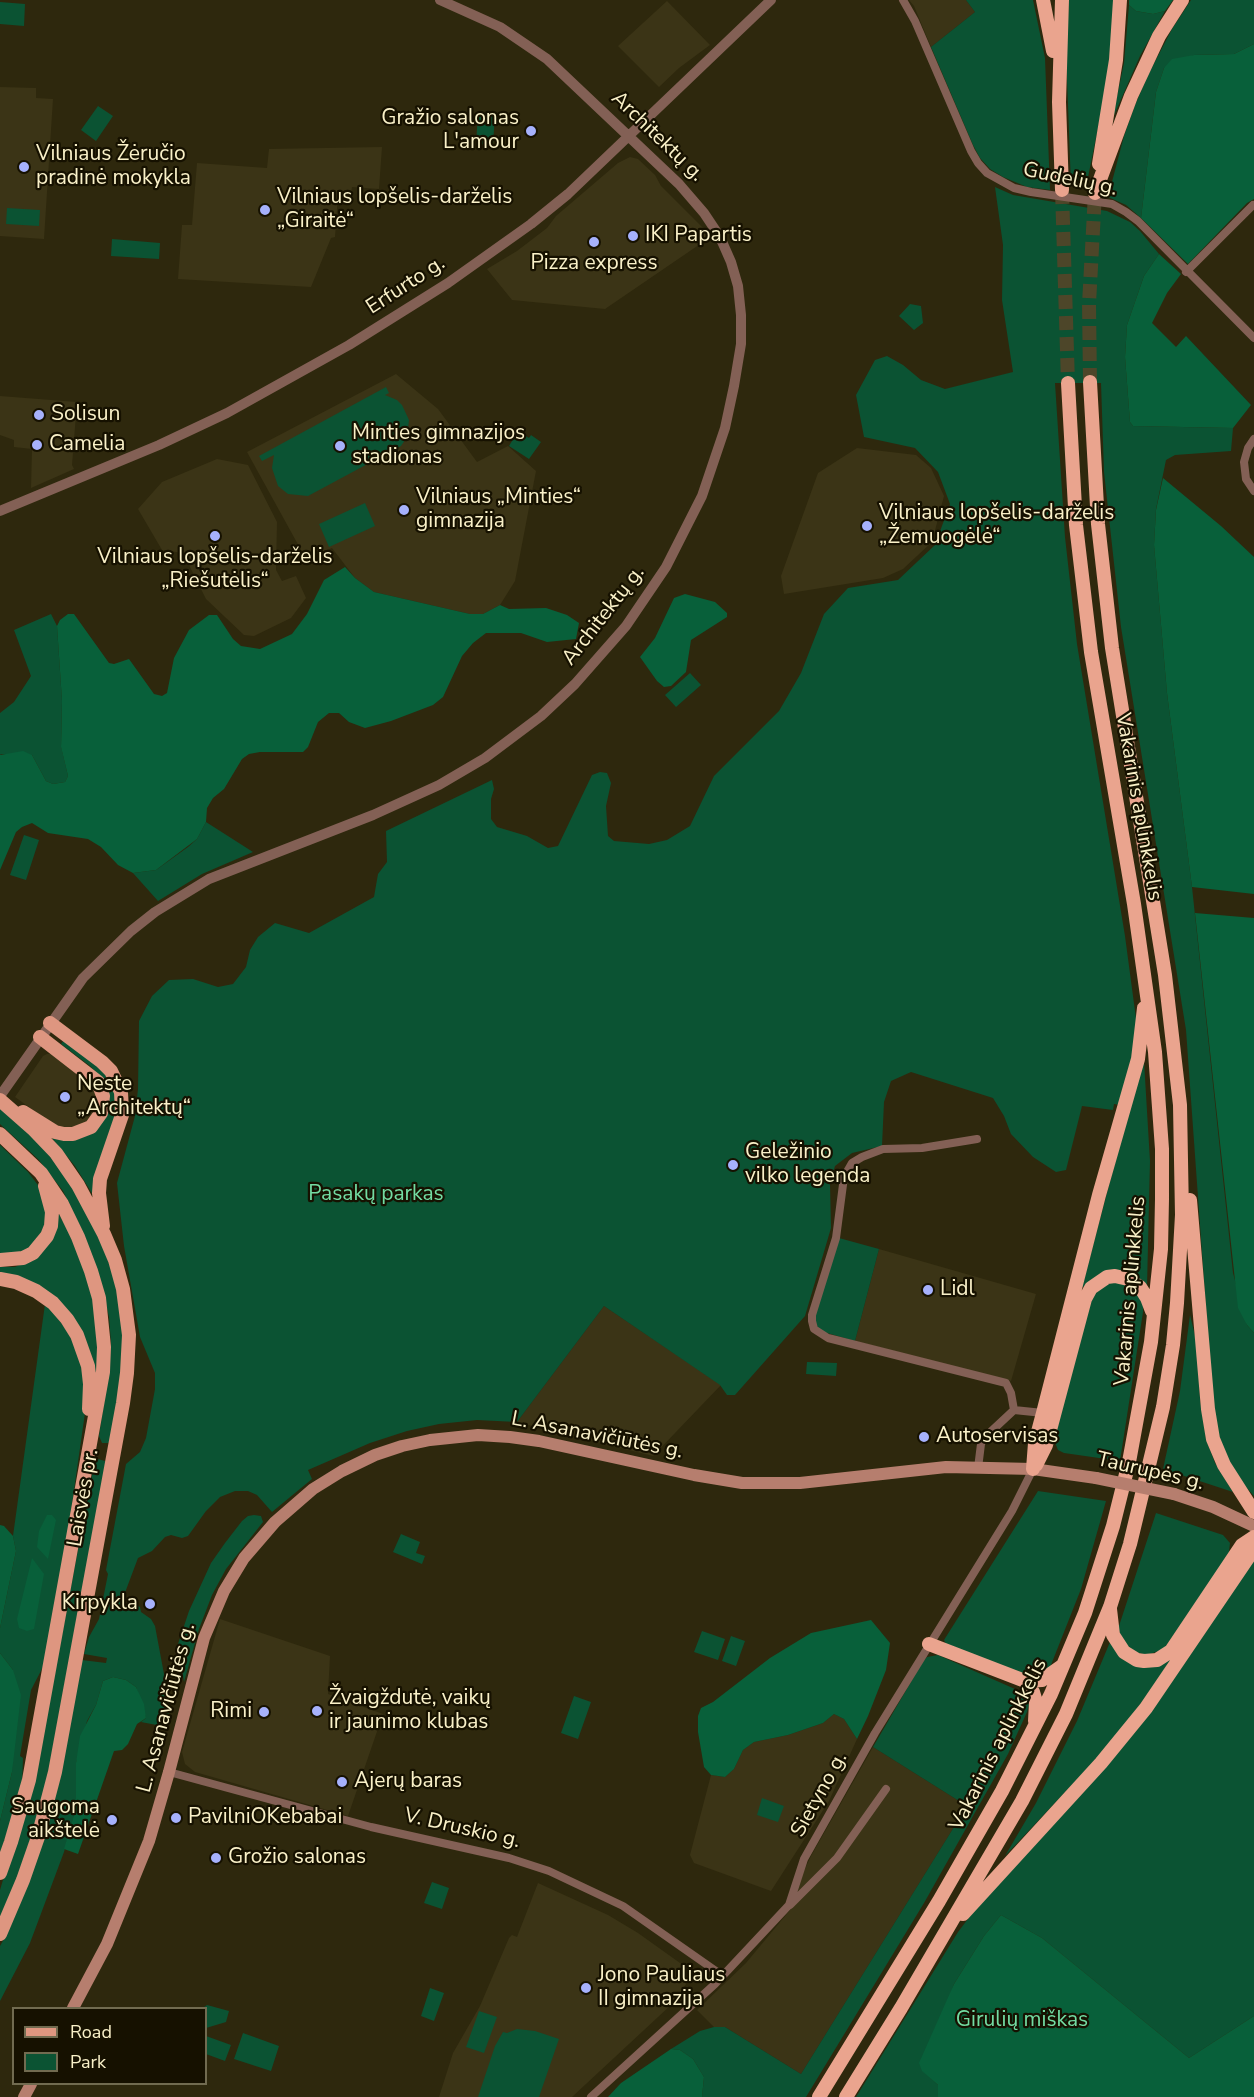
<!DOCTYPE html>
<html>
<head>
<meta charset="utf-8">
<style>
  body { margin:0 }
  #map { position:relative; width:1254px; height:2097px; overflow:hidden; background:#2e280d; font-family:"Nunito Sans",sans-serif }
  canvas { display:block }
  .legend { position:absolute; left:12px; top:2007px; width:195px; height:78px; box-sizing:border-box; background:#161100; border:2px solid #716b50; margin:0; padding:8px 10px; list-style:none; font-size:18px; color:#faf1c8 }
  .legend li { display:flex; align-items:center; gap:12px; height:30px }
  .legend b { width:30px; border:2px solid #716b50 }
</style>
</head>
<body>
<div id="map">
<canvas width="1254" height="2097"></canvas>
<ul class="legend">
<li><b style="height:8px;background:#de9680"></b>Road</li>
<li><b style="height:16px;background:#0b5333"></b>Park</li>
</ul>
</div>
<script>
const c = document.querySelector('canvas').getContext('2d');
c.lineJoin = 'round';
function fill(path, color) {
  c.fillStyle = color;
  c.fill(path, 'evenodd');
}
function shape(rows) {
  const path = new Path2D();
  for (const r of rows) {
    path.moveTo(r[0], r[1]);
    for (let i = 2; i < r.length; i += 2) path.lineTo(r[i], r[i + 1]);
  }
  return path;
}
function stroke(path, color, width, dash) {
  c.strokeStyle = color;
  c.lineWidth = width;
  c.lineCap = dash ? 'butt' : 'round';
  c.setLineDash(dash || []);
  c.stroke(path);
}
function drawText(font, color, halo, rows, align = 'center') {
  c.font = font + ' "Nunito Sans",sans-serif';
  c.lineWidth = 4.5;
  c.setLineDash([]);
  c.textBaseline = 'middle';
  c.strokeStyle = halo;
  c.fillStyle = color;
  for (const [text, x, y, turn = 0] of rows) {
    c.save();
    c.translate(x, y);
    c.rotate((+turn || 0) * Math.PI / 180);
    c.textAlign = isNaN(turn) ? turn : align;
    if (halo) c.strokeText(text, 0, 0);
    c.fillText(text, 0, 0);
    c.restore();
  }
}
const built = shape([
  [909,0,966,0,975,12,931,47,914,6],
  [667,1,710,45,679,68,659,87,618,46],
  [0,87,36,88,36,98,53,99,44,239,0,236],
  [382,147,379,189,352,187,351,192,345,191,345,195,338,195,335,237,331,238,311,287,178,279,182,225,192,225,197,163,267,168,269,149],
  [630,157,638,159,655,175,661,186,702,227,709,238,605,309,512,300,487,269,517,251,547,228,556,216,618,163],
  [396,374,438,409,477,462,508,446,536,471,515,581,500,605,483,614,470,614,374,592,355,578,332,548,306,559,247,452],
  [0,396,77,402,72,465,74,469,31,488,32,449,14,447,14,440,0,435],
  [857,448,916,455,931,468,944,496,932,542,903,569,883,578,784,594,781,576,818,473],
  [217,459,248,465,277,522,276,570,282,581,296,576,306,598,291,618,254,636,244,635,206,599,183,553,162,550,138,509,162,482],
  [47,1054,53,1054,93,1083,99,1099,91,1121,64,1130,51,1123,15,1097,43,1056],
  [879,1249,1036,1294,1011,1381,855,1341],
  [604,1306,721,1385,653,1456,517,1422],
  [220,1619,330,1656,328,1694,383,1714,348,1816,195,1772,185,1764,182,1752],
  [834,1714,844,1719,857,1739,829,1801,771,1891,694,1863,690,1855,711,1775,725,1777,734,1769,743,1750,754,1742,788,1735,823,1723],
  [873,1747,967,1806,801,2074,725,2027,714,2027,697,2010,746,1963,790,1910,802,1875,811,1856],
  [538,1883,608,1915,638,1933,694,1973,672,2004,572,2097,439,2097,453,2053,480,2006,509,1938,512,1935,517,1937]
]);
const green = shape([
  [966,0,1033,0,1045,58,1050,190,1027,187,1003,177,990,169,980,158,973,145,931,47,975,12],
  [1069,0,1114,0,1115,17,1105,94,1086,187,1071,186,1066,52],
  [1191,0,1254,0,1254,44,1234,54,1194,55,1164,68,1156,92,1141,218,1126,205,1108,197,1124,136,1135,105,1148,75,1172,29],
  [0,2,25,4,24,26,0,24],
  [1129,5,1136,11,1153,14,1165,11,1140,56,1112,120,1124,63],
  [98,106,113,116,96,141,81,130],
  [478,113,495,114,493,145,476,144],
  [995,187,1013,195,1107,211,1130,222,1140,231,1159,254,1144,276,1127,325,1125,357,1130,422,1133,426,1233,428,1231,451,1175,455,1166,460,1156,509,1154,545,1167,693,1192,887,1233,1273,1247,1325,1254,1333,1254,1496,1235,1475,1219,1440,1213,1406,1186,1030,1121,627,1104,472,1101,383,1055,383,1065,537,1077,644,1125,936,1137,1026,1137,1040,1120,1105,1114,1104,1113,1110,1082,1106,1066,1170,1056,1172,1033,1157,1011,1134,1004,1116,993,1098,911,1072,891,1081,884,1102,882,1146,852,1153,835,1166,830,1184,831,1228,805,1316,735,1395,727,1395,720,1385,604,1306,517,1422,477,1420,439,1424,407,1431,370,1443,308,1470,312,1479,272,1512,257,1495,248,1491,235,1491,220,1497,206,1511,188,1536,182,1538,171,1535,165,1537,152,1551,138,1558,123,1598,124,1602,127,1606,136,1604,140,1607,141,1612,151,1619,155,1626,170,1706,167,1727,141,1722,146,1718,136,1687,126,1680,113,1677,103,1681,96,1705,87,1721,76,1763,76,1808,64,1852,30,1943,0,2001,0,1946,5,1937,82,1660,106,1663,107,1658,84,1654,89,1637,99,1619,108,1574,106,1570,126,1464,140,1452,146,1438,155,1389,155,1373,140,1337,124,1246,117,1183,135,1116,138,1089,139,1021,152,996,169,980,193,979,218,987,233,984,246,967,250,950,258,937,275,923,309,933,374,897,378,874,387,862,386,831,492,780,494,789,491,799,491,819,497,827,527,836,548,848,558,846,592,775,600,772,607,773,611,783,606,806,608,836,614,841,649,844,667,840,690,826,714,776,779,711,801,673,824,614,848,588,898,580,935,545,950,504,938,472,915,448,864,437,856,395,875,360,887,356,903,365,921,380,945,389,1013,372,1002,300,1003,245],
  [7,208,40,210,39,226,6,224],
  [112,239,160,243,159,259,111,256],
  [910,304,921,306,923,323,914,330,899,316],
  [386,387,389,393,385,395,397,400,402,405,409,420,407,437,401,446,308,496,288,494,278,486,272,468,274,455,262,461,259,456],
  [518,431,529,438,531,435,541,442,529,459,509,446],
  [365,503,375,526,329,547,319,524],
  [51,614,57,626,62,701,61,746,68,776,65,782,53,784,46,781,32,755,1,754,0,755,0,713,14,702,31,676,14,630],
  [690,673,701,685,676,707,665,695],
  [206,822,253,852,202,874,158,901,133,873,156,870,188,847,197,839],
  [24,835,39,840,26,880,10,875],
  [64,1040,99,1066,114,1085,117,1110,93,1195,75,1166,51,1137,79,1139,97,1129,106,1113,103,1079,90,1066,61,1044],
  [1142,1061,1144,1061,1150,1161,1147,1287,1132,1275,1082,1287],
  [0,1108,21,1123,66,1175,98,1233,116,1282,123,1327,122,1380,110,1441,108,1443,102,1443,99,1436,109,1369,111,1343,109,1317,101,1282,79,1224,63,1191,38,1159,0,1124],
  [0,1145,28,1172,41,1189,47,1213,43,1230,31,1246,22,1252,0,1256],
  [58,1212,77,1247,88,1280,95,1310,98,1353,96,1375,90,1352,77,1323,0,1273,0,1267,15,1267,31,1260],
  [839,1238,879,1249,855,1341,820,1331,815,1323,816,1310],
  [1114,1282,1121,1283,1137,1292,1143,1304,1143,1312,1120,1461,1064,1453,1058,1450,1054,1440,1091,1299,1095,1293,1107,1284],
  [45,1304,52,1310,78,1346,87,1399,67,1539,45,1663,31,1690,20,1756,23,1758,22,1785,0,1855,0,1821,12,1772,13,1670,0,1653,0,1628,16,1551,13,1536],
  [1190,1315,1197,1344,1200,1399,1206,1439,1215,1463,1233,1492,1163,1469,1180,1391],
  [807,1362,837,1363,836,1376,806,1374],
  [98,1459,105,1461,105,1466,44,1796,19,1875,0,1920,0,1890,38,1762,94,1465],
  [1038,1491,1106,1501,1081,1589,1049,1670,1031,1677,947,1646,944,1640],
  [1156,1513,1223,1535,1230,1543,1229,1551,1229,1555,1164,1649,1150,1654,1143,1654,1135,1652,1124,1643,1118,1629],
  [254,1515,261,1516,263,1522,226,1569,212,1595,199,1629,184,1682,178,1644,189,1611,211,1563,225,1543,242,1521,248,1516],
  [401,1534,420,1542,416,1553,425,1556,422,1564,393,1552],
  [1254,1560,1254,2016,1189,2058,1042,1938,1001,1915,984,1936,954,1984,923,2071,938,2085,938,2097,856,2097,958,1932,980,1903,1136,1731],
  [702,1631,725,1639,718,1660,694,1652],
  [731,1636,745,1641,736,1666,722,1661],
  [1110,1642,1119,1656,1172,1658,1144,1700,1100,1755,1005,1856,1036,1803,1077,1721],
  [938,1655,1024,1693,1029,1705,1027,1712,1008,1754,924,1903,806,2097,702,2097,704,2077,693,2059,680,2050,671,2049,700,2031,714,2027,725,2027,801,2074,967,1806,873,1747,922,1663,927,1657],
  [574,1696,591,1702,578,1739,561,1733],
  [762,1798,784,1806,778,1822,757,1815],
  [432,1882,449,1888,442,1909,424,1903],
  [430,1988,444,1993,434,2021,421,2016],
  [207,2005,229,2011,226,2022,206,2028,206,2008,203,2008],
  [479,2011,497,2017,484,2053,466,2047],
  [517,2029,535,2031,559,2039,539,2097,478,2097,495,2046,503,2032,507,2033],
  [243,2033,279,2046,271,2071,234,2059],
  [206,2036,231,2045,225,2061,206,2054]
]);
const forest = shape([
  [1129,0,1173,0,1165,11,1153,14,1136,11,1129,5],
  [1254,44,1254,199,1247,203,1188,264,1141,218,1156,92,1164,68,1172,59,1194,55,1234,54],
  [1159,254,1181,274,1167,293,1152,323,1176,347,1186,336,1251,405,1233,428,1133,426,1130,422,1125,357,1127,325,1144,276],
  [1163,478,1221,526,1254,557,1254,894,1192,887,1167,693,1154,545,1156,510],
  [345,567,355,578,374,592,470,614,483,614,500,605,509,609,546,608,567,615,579,623,576,639,547,642,521,633,486,633,473,643,462,656,443,697,433,705,391,721,365,728,349,722,339,713,329,713,318,722,308,747,303,752,260,752,249,754,242,759,224,789,213,798,207,808,206,822,197,839,156,870,133,873,118,865,101,847,88,839,48,833,32,823,22,827,16,832,0,870,0,755,23,751,32,755,46,781,53,784,65,782,68,776,61,747,62,701,57,626,60,620,68,614,74,614,109,663,114,664,129,659,154,694,162,696,167,693,174,658,189,630,209,615,217,615,233,639,241,646,260,649,292,634,307,614,324,580],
  [685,594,715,602,727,613,727,617,691,640,686,672,671,686,664,687,657,681,640,657,655,638,674,598],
  [1195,913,1254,918,1254,1333,1247,1325,1238,1308],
  [47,1515,52,1515,56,1520,48,1559,37,1547,39,1531],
  [0,1525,4,1526,13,1536,16,1551,0,1628],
  [32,1558,44,1574,34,1629,27,1631,19,1628,17,1619],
  [871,1620,890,1643,886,1670,868,1716,857,1739,844,1719,834,1714,823,1723,788,1735,754,1742,743,1750,734,1769,725,1777,711,1775,704,1767,698,1732,698,1716,701,1708,713,1702,770,1658,811,1633],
  [0,1653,13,1670,21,1695,12,1772,0,1821],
  [113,1677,126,1680,136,1687,144,1704,146,1718,137,1724,128,1744,122,1750,114,1751,78,1854,64,1849,76,1808,76,1763,80,1736,96,1705,103,1681],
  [1001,1915,1042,1938,1189,2058,1254,2016,1254,2097,938,2097,938,2085,922,2071,919,2063,954,1984,984,1936],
  [671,2049,680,2050,693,2059,704,2077,702,2097,608,2097,621,2083]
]);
const trunkTunnel = shape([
  [1062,190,1068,383],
  [1090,382,1089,304,1095,193]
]);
const minor = shape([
  [903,0,915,21,971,151,978,163,987,173,1014,188,1031,192,1112,204,1126,212,1138,221,1254,338],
  [1186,272,1253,205],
  [1254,439,1248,448,1244,462,1246,479,1254,491],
  [977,1139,922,1148,883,1149,862,1157,852,1163,844,1177,836,1238,812,1315,812,1321,814,1329,828,1338,1006,1383,1011,1393,1014,1410],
  [978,1468,981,1444,984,1438,1014,1410,1043,1413],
  [169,1772,371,1827,509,1858,549,1871,623,1906,723,1976],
  [790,1905,837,1858,886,1789],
  [591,2097,715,1984,789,1905,804,1859,875,1733,1012,1511,1033,1469]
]);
const tertiary = shape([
  [0,511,159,445,227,413,349,345,448,283,531,224,568,194,771,0],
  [0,1096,83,978,131,931,155,912,209,879,373,815,439,785,485,758,541,716,575,684,626,626,666,567,702,496,725,428,734,386,741,344,741,315,738,286,731,262,720,237,704,213,679,184,547,59,500,27,440,0]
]);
const secondary = shape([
  [1174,1494,1213,1507,1254,1526],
  [73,2008,107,1944,149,1841,169,1772,204,1638,224,1591,244,1558,275,1522,313,1489,342,1471,375,1455,402,1446,430,1440,478,1435,510,1437,539,1441,694,1475,742,1483,800,1483,946,1467,1033,1469,1096,1478],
  [24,2097,31,2084]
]);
const primary = shape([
  [50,1023,102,1062,111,1071,121,1092,122,1115,100,1179,99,1193,103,1226],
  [0,1100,33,1129,56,1153,78,1185,104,1234,115,1260,123,1289,129,1335,127,1373,123,1403,55,1772,38,1837,23,1880,0,1934],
  [23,1112,55,1132,64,1134,73,1134,91,1127,101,1113,103,1096,98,1082,40,1037],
  [0,1134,41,1173,62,1204,78,1237,91,1271,99,1298,104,1347,103,1372,29,1780,11,1842,0,1873],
  [0,1260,23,1258,33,1253,47,1236,51,1226,52,1212,45,1186],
  [0,1279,16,1282,36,1291,53,1303,67,1319,77,1335,88,1366,90,1384,89,1409]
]);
const trunk = shape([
  [1043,0,1053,51],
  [1099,164,1116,60,1120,0],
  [1062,190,1059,102,1062,0],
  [1095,193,1131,96,1159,36,1182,0],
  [1190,1200,1208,1409,1213,1439,1224,1465,1254,1512],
  [1036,1465,1046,1445,1085,1299,1091,1288,1107,1277,1115,1276,1128,1279,1140,1287,1147,1298,1152,1311],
  [1033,1469,1035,1443,1043,1413,1099,1195,1138,1059,1144,1008],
  [1110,1609,1113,1635,1124,1652,1137,1660,1144,1661,1157,1660,1171,1651,1242,1545,1254,1537],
  [929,1644,1025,1681,1042,1680,1062,1666],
  [1025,1681,1033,1692,1036,1702,1035,1721],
  [963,1914,1101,1763,1146,1708,1254,1549],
  [819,2097,939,1901,1002,1791,1051,1694,1085,1613,1113,1526,1129,1462,1151,1342,1161,1249,1162,1199,1162,1149,1155,1052,1134,904,1091,652,1076,525,1068,383],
  [846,2097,901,2008,1022,1801,1066,1714,1110,1607,1130,1544,1163,1407,1173,1345,1177,1303,1182,1215,1180,1105,1165,975,1112,648,1098,524,1090,382]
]);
const secondaryBridge = shape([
  [1096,1478,1174,1494]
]);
const markers = [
  [531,131,6,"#a6b1fc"],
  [24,167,6,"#a6b1fc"],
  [265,210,6,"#a6b1fc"],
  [633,236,6,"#a6b1fc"],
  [594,242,6,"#a6b1fc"],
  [39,415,6,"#a6b1fc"],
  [37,445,6,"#a6b1fc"],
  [340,446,6,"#a6b1fc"],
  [404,510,6,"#a6b1fc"],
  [867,526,6,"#a6b1fc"],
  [215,536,6,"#a6b1fc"],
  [65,1097,6,"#a6b1fc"],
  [733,1165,6,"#a6b1fc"],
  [928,1290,6,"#a6b1fc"],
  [924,1437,6,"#a6b1fc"],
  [150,1604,6,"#a6b1fc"],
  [317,1711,6,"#a6b1fc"],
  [264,1712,6,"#a6b1fc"],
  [342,1782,6,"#a6b1fc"],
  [176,1818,6,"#a6b1fc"],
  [112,1820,6,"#a6b1fc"],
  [216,1858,6,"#a6b1fc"],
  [586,1988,6,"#a6b1fc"]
];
const poiNames = [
  ["Gražio salonas",519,119,"right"],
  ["L'amour",519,143,"right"],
  ["Vilniaus Žėručio",36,155],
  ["pradinė mokykla",36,179],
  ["Vilniaus lopšelis-darželis",277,198],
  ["„Giraitė“",277,222],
  ["IKI Papartis",645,236],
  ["Pizza express",594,264,"center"],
  ["Solisun",51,415],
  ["Minties gimnazijos",352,434],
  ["stadionas",352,458],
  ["Camelia",49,445],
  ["Vilniaus „Minties“",416,498],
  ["gimnazija",416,522],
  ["Vilniaus lopšelis-darželis",879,514],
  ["„Žemuogėlė“",879,538],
  ["Vilniaus lopšelis-darželis",215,558,"center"],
  ["„Riešutėlis“",215,582,"center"],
  ["Neste",77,1085],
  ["„Architektų“",77,1109],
  ["Geležinio",745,1153],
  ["vilko legenda",745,1177],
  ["Lidl",940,1290],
  ["Autoservisas",936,1437],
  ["Kirpykla",138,1604,"right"],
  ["Žvaigždutė, vaikų",329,1699],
  ["ir jaunimo klubas",329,1723],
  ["Rimi",252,1712,"right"],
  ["Ajerų baras",354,1782],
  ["Saugoma",100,1808,"right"],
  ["aikštelė",100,1832,"right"],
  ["PavilniOKebabai",188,1818],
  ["Grožio salonas",228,1858],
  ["Jono Pauliaus",598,1976],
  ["II gimnazija",598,2000]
];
const streetNames = [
  ["Architektų g.",657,137,44],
  ["Gudelių g.",1070,180,12],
  ["Erfurto g.",406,286,-33],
  ["Architektų g.",604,616,-52],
  ["Vakarinis aplinkkelis",1138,807,80],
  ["Vakarinis aplinkkelis",1131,1291,-85],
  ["L. Asanavičiūtės g.",597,1436,11],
  ["Taurupės g.",1150,1472,13],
  ["Laisvės pr.",84,1498,-80],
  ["L. Asanavičiūtės g.",167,1708,-75],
  ["Vakarinis aplinkkelis",999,1745,-63],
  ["Sietyno g.",820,1795,-61],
  ["V. Druskio g.",462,1829,13]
];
const parkNames = [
  ["Pasakų parkas",376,1195],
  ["Girulių miškas",1022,2021]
];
fill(built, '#3b3416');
fill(green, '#0b5333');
fill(forest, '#08603a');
stroke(trunkTunnel, '#4d4629', 14, [14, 7]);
stroke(minor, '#836055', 8);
stroke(tertiary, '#836055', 10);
stroke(secondary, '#b67e6e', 12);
stroke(primary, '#de9680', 14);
stroke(trunk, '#eaa48e', 14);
stroke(secondaryBridge, '#b67e6e', 12);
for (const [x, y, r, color] of markers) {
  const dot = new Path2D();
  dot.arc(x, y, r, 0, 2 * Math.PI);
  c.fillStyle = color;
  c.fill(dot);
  stroke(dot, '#161100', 2);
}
drawText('21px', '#faf1c8', '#161100', poiNames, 'left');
drawText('21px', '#faf1c8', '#161100', streetNames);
drawText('21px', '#73dca2', '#161100', parkNames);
</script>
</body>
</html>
